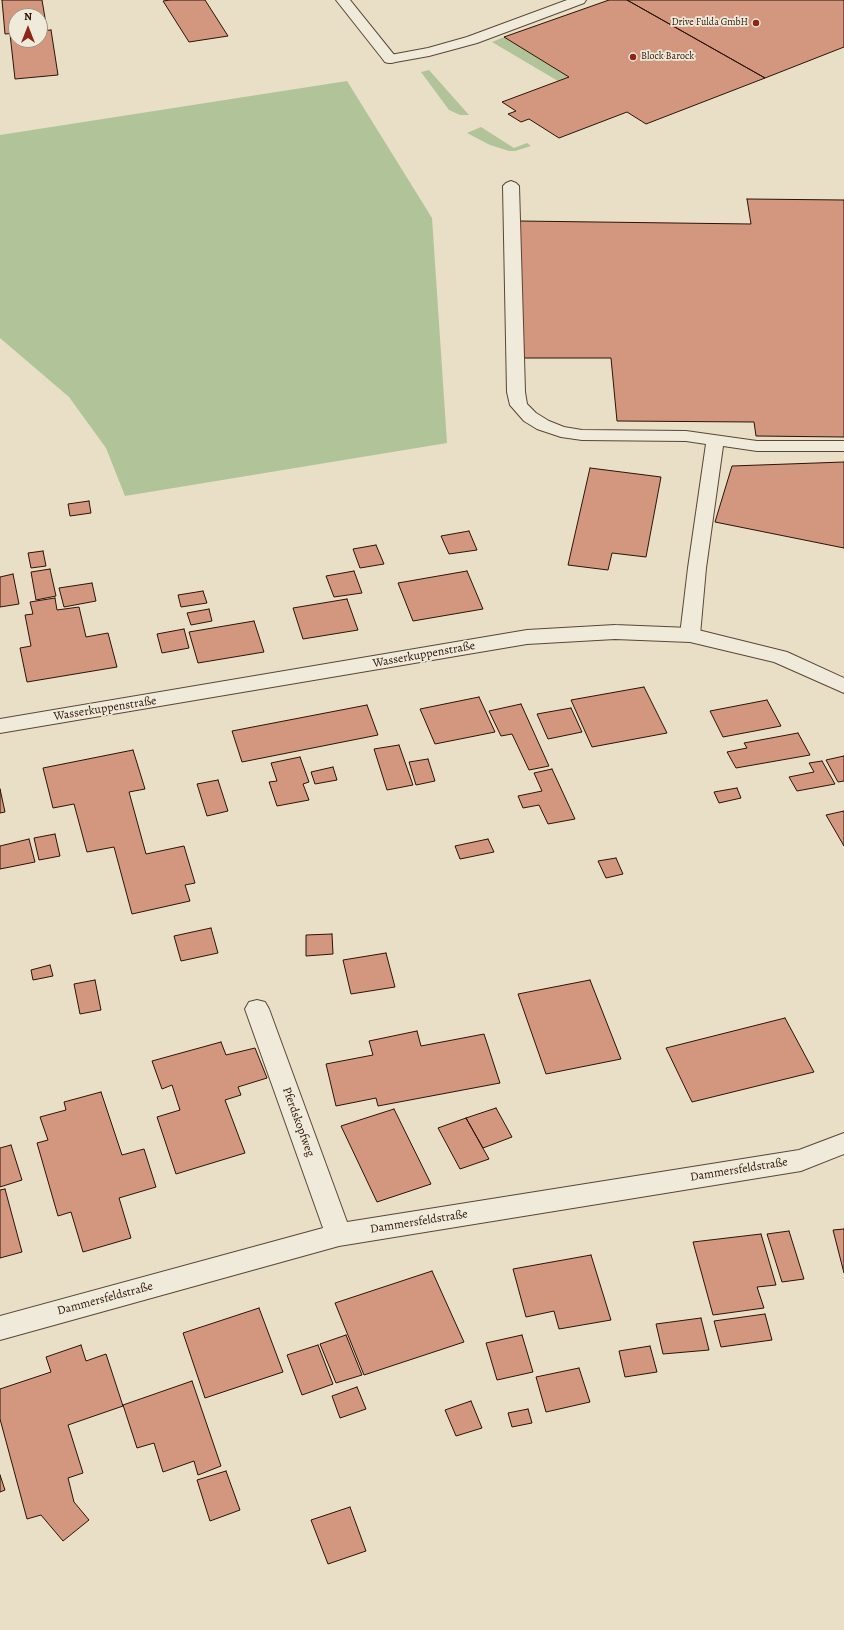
<!DOCTYPE html>
<html>
<head>
<meta charset="utf-8">
<style>
  body { margin:0 }
  #map { position:relative; width:844px; height:1630px; overflow:hidden; background:#e8dfc6; font-family:Alegreya,serif }
  canvas { display:block }
  .north { position:absolute; left:8px; top:8px; width:40px; height:40px; box-sizing:border-box; background:#f0eada; border:1px solid #a19485; border-radius:50%; rotate:0deg; font-size:11px; font-weight:700; line-height:16px; text-align:center; color:#2b1306 }
  .north::after { content:''; display:block; margin:auto; width:14px; height:18px; background:#8f2418; clip-path:polygon(50% 0,100% 100%,50% 72%,0 100%) }
</style>
</head>
<body>
<div id="map">
<canvas width="844" height="1630"></canvas>
<div class="north">N</div>
</div>
<script>
const c = document.querySelector('canvas').getContext('2d');
c.lineJoin = 'round';
function fill(path, color) {
  c.fillStyle = color;
  c.fill(path, 'evenodd');
}
function shape(rows) {
  const path = new Path2D();
  for (const r of rows) {
    path.moveTo(r[0], r[1]);
    for (let i = 2; i < r.length; i += 2) path.lineTo(r[i], r[i + 1]);
  }
  return path;
}
function stroke(path, color, width, dash) {
  c.strokeStyle = color;
  c.lineWidth = width;
  c.lineCap = dash ? 'butt' : 'round';
  c.setLineDash(dash || []);
  c.stroke(path);
}
function drawText(font, color, halo, rows, align = 'center') {
  c.font = font + ' Alegreya,serif';
  c.lineWidth = 3.5;
  c.setLineDash([]);
  c.textBaseline = 'middle';
  c.strokeStyle = halo;
  c.fillStyle = color;
  for (const [text, x, y, turn = 0] of rows) {
    c.save();
    c.translate(x, y);
    c.rotate((+turn || 0) * Math.PI / 180);
    c.textAlign = isNaN(turn) ? turn : align;
    if (halo) c.strokeText(text, 0, 0);
    c.fillText(text, 0, 0);
    c.restore();
  }
}
const green = shape([
  [504,37,569,77,558,81,492,42],
  [429,70,469,115,460,115,449,110,421,72],
  [347,81,432,218,447,443,125,496,106,448,69,397,0,338,0,135],
  [481,127,514,148,527,143,531,146,515,151,509,151,490,145,467,133]
]);
const building = shape([
  [2,0,42,0,47,30,40,31,40,16,16,16,16,33,5,34,2,0],
  [170,0,205,0,228,36,189,42,163,1,170,0],
  [609,0,627,0,765,78,646,124,627,112,559,138,529,119,521,122,508,114,516,111,502,102,569,77,504,37,609,0],
  [627,0,844,0,844,47,765,78,627,0],
  [51,30,58,75,15,79,10,34,16,33,16,40,40,40,40,31,51,30],
  [747,199,844,200,844,437,756,436,754,422,617,421,611,358,524,358,519,221,751,224,747,199],
  [844,462,844,548,715,522,732,466,844,462],
  [590,468,661,477,646,557,612,553,608,570,568,565,590,468],
  [89,501,91,513,70,516,68,504,89,501],
  [469,531,477,550,449,554,441,536,469,531],
  [376,545,384,564,360,568,353,549,376,545],
  [43,551,46,566,31,568,28,553,43,551],
  [50,569,56,596,36,600,31,572,50,569],
  [354,571,362,593,334,597,326,576,354,571],
  [467,571,483,609,413,621,398,583,467,571],
  [13,574,19,604,0,607,0,577,13,574],
  [92,583,96,601,64,607,59,588,92,583],
  [203,591,207,603,181,607,178,595,203,591],
  [55,598,57,610,79,607,86,637,108,633,117,667,27,682,20,648,31,646,25,615,33,614,30,602,55,598],
  [347,599,358,630,303,639,293,608,347,599],
  [209,609,212,621,191,625,187,613,209,609],
  [254,621,264,652,198,663,189,632,254,621],
  [184,629,189,648,162,653,157,634,184,629],
  [644,687,667,733,592,747,571,700,644,687],
  [479,697,495,732,435,744,420,709,479,697],
  [767,700,781,726,723,737,710,711,767,700],
  [521,704,549,766,529,770,512,734,501,736,489,711,521,704],
  [367,705,378,735,242,762,232,731,367,705],
  [571,708,582,732,548,739,537,714,571,708],
  [798,733,810,755,736,768,727,752,747,748,744,743,798,733],
  [399,745,413,785,387,790,374,749,399,745],
  [133,750,145,789,129,792,146,854,184,846,195,883,185,885,190,901,132,914,114,847,87,852,74,804,53,808,43,768,133,750],
  [844,756,844,781,838,782,826,760,844,756],
  [300,757,309,782,303,784,309,800,277,806,269,782,277,781,271,763,300,757],
  [428,759,435,781,416,785,409,762,428,759],
  [822,761,835,784,797,791,789,777,814,772,809,763,822,761],
  [333,767,337,780,315,784,311,772,333,767],
  [552,769,575,819,548,824,539,805,523,808,518,796,542,791,534,773,552,769],
  [218,780,228,811,207,816,197,784,218,780],
  [737,788,741,798,719,803,714,792,737,788],
  [0,789,5,812,0,813,0,789],
  [844,811,844,846,826,815,844,811],
  [55,834,60,856,39,860,34,838,55,834],
  [29,839,35,862,0,869,0,846,29,839],
  [488,839,494,852,460,859,455,846,488,839],
  [616,858,623,874,606,878,598,861,616,858],
  [211,928,218,953,181,961,174,936,211,928],
  [332,934,333,954,306,956,306,935,332,934],
  [386,953,395,987,351,994,343,960,386,953],
  [50,965,53,976,33,980,31,970,50,965],
  [95,980,101,1010,80,1014,74,984,95,980],
  [590,980,621,1059,546,1074,518,994,590,980],
  [785,1018,814,1072,692,1102,666,1048,785,1018],
  [417,1031,421,1046,484,1034,500,1083,378,1106,376,1098,336,1106,326,1064,373,1055,369,1041,417,1031],
  [221,1042,226,1055,255,1048,267,1078,238,1087,241,1095,225,1100,245,1153,176,1174,157,1117,180,1110,172,1085,162,1089,152,1061,221,1042],
  [101,1092,122,1155,144,1149,156,1187,119,1198,131,1238,83,1252,71,1212,58,1216,37,1143,48,1140,40,1117,66,1110,64,1102,101,1092],
  [496,1108,512,1137,483,1148,466,1118,496,1108],
  [394,1109,431,1184,377,1202,341,1126,394,1109],
  [466,1118,489,1159,460,1169,438,1128,466,1118],
  [11,1145,22,1180,0,1187,0,1148,11,1145],
  [5,1189,22,1252,0,1258,0,1190,5,1189],
  [844,1229,844,1273,833,1230,844,1229],
  [789,1231,804,1279,782,1282,767,1234,789,1231],
  [761,1234,776,1285,757,1287,764,1308,713,1315,693,1242,761,1234],
  [591,1255,611,1320,559,1329,554,1311,526,1317,513,1269,591,1255],
  [432,1271,464,1342,364,1375,335,1303,432,1271],
  [259,1308,283,1372,205,1398,183,1333,259,1308],
  [765,1314,772,1340,721,1347,714,1321,765,1314],
  [701,1318,709,1350,663,1354,656,1324,701,1318],
  [346,1335,362,1375,336,1383,320,1344,346,1335],
  [522,1335,533,1372,497,1380,486,1343,522,1335],
  [81,1345,86,1361,106,1354,123,1406,68,1425,83,1473,68,1478,74,1502,89,1520,63,1541,41,1515,27,1519,0,1419,0,1389,51,1372,46,1357,81,1345],
  [318,1345,333,1384,302,1395,287,1355,318,1345],
  [650,1346,657,1372,625,1377,619,1351,650,1346],
  [579,1368,590,1402,546,1412,536,1377,579,1368],
  [192,1381,221,1466,198,1475,194,1461,163,1472,154,1443,137,1448,123,1405,192,1381],
  [357,1387,366,1409,340,1418,332,1396,357,1387],
  [471,1401,482,1428,456,1436,445,1410,471,1401],
  [528,1409,532,1423,512,1427,508,1413,528,1409],
  [226,1471,240,1510,210,1521,197,1480,226,1471],
  [0,1475,5,1490,0,1492,0,1475],
  [350,1507,366,1551,328,1564,311,1520,350,1507]
]);
const service = shape([
  [567,0,586,0,584,3,477,43,429,56,390,63,385,62,383,59,385,56,428,48,467,37,567,0],
  [511,181,516,183,519,186,525,392,527,404,536,413,549,421,564,427,582,430,686,431,757,441,844,441,844,451,757,451,723,446,706,568,700,635,697,640,690,641,683,640,680,635,688,568,706,444,686,441,582,440,561,437,537,429,524,421,510,405,507,392,503,186,506,183,511,181]
]);
const minor = shape([
  [336,0,350,0,395,56,397,59,395,62,390,63,385,62,336,0],
  [615,625,690,628,787,652,844,678,844,693,774,662,690,642,615,639,527,644,0,733,0,719,527,630,615,625],
  [257,1000,265,1002,269,1009,347,1222,799,1150,844,1133,844,1154,801,1171,339,1246,0,1340,0,1316,323,1228,245,1009,249,1002,257,1000]
]);
const markers = [
  [756,23,4,"#8f2418"],
  [633,57,4,"#8f2418"]
];
const farPoinames = [
  ["Drive Fulda GmbH",748,23],
  ["Block Barock",641,57,"left"]
];
const streetNames = [
  ["Wasserkuppenstraße",424,655,-10],
  ["Wasserkuppenstraße",105,709,-9],
  ["Pferdskopfweg",298,1122,70],
  ["Dammersfeldstraße",739,1170,-9],
  ["Dammersfeldstraße",419,1222,-9],
  ["Dammersfeldstraße",105,1299,-15]
];
fill(green, '#b0c399');
fill(building, '#d39780');
stroke(building, '#2b1306', 1);
stroke(service, '#5a4636', 2);
stroke(minor, '#5a4636', 2);
fill(service, '#f0eada');
fill(minor, '#f0eada');
for (const [x, y, r, color] of markers) {
  const dot = new Path2D();
  dot.arc(x, y, r, 0, 2 * Math.PI);
  c.fillStyle = color;
  c.fill(dot);
  stroke(dot, '#f0eada', 1.5);
}
drawText('10px', '#2b1306', '#f0eada', farPoinames, 'right');
drawText('12px', '#2b1306', '#f0eada', streetNames);
</script>
</body>
</html>
